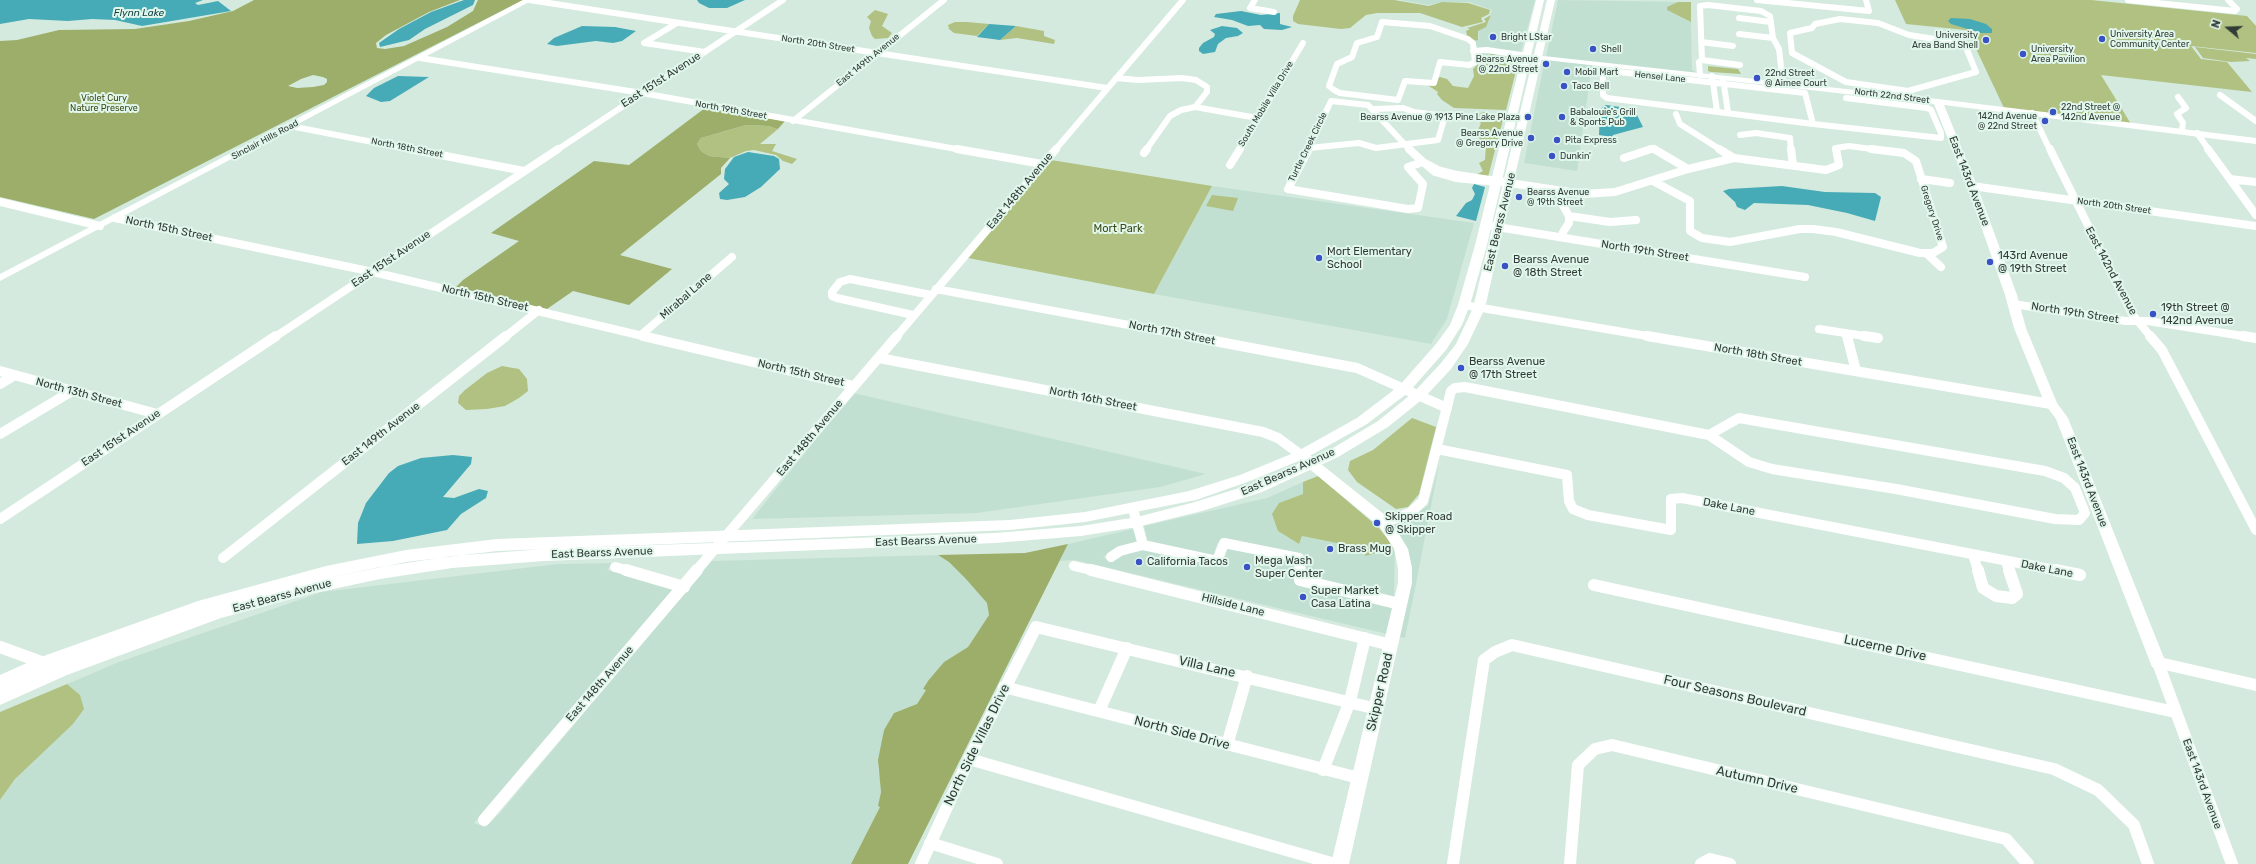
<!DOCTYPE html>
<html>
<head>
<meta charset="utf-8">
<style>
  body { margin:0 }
  #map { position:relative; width:2256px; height:864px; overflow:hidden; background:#d4eade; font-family:Rubik,sans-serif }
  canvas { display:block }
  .north { position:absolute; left:2208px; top:8px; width:40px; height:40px; -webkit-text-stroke:3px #e1f7ec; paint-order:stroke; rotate:289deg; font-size:11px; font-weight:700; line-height:16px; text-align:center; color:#323b36 }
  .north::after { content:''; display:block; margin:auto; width:14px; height:18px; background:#323b36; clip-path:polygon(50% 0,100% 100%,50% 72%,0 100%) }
</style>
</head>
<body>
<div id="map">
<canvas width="2256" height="864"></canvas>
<div class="north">N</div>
</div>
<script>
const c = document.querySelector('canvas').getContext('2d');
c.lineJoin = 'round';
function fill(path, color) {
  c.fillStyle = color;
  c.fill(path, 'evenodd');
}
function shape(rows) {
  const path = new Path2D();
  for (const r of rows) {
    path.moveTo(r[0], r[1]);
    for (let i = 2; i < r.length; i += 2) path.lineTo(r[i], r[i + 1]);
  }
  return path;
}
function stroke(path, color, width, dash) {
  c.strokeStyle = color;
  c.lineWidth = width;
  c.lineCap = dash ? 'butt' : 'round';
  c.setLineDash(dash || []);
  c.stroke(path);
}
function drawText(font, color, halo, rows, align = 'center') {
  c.font = font + ' Rubik,sans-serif';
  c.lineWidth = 4;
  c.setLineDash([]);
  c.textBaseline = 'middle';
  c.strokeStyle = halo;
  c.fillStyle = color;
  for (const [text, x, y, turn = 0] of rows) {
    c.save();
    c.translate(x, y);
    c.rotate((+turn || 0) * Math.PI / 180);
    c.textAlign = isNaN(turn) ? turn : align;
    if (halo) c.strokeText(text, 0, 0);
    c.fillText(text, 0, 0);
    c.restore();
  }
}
const built = shape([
  [1401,0,1535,0,1519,59,1505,55,1488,56,1475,53,1473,41,1479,39,1478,31,1488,23,1492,10,1469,2,1442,2,1429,5],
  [1558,0,1683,2,1667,7,1667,10,1691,22,1692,70,1699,74,1546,57],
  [1545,59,1592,64,1577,171,1524,163],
  [1212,186,1474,223,1447,319,1431,344,1154,294],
  [853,393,1206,474,1160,487,977,513,752,519],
  [1439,465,1416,584,1405,638,1399,637,1407,602,1392,525,1415,515,1428,505],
  [1303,482,1303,494,1279,503,1278,531,1299,544,1302,536,1366,549,1365,555,1395,548,1394,598,1306,578,1305,558,1299,554,1225,540,1218,542,1213,556,1148,543,1144,526,1267,498],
  [1133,529,1137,543,1116,548,1103,557,1111,562,1124,554,1144,549,1216,565,1223,563,1228,548,1293,560,1294,580,1299,584,1393,606,1387,634,1075,560,1060,561,1068,544],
  [938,555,949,562,967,579,987,603,989,615,968,647,944,662,924,689,926,690,917,704,894,713,884,730,878,769,881,783,880,807,851,864,0,864,0,800,15,779,31,762,73,724,80,695,67,684,119,662,322,592,558,564,613,563,607,570,676,589,474,823,485,827,499,814,712,561]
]);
const green = shape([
  [1300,0,1394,0,1429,6,1442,2,1468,3,1490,10,1489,14,1481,18,1483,22,1462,27,1420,13,1377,13,1366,15,1350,28,1341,29,1298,24,1293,21,1293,16],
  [1895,0,2091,0,2247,16,2256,26,2256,53,2191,46,2201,59,2227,62,2252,92,2101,75,2131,124,2004,108,1970,36,1966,30,1906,24],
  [1678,2,1691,2,1691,22,1667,10,1667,7],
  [875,10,888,14,882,26,892,33,888,38,875,39,872,36,869,28,871,21,867,17],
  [1491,15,1486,27,1478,31,1478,40,1473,41,1463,37,1467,35,1466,31,1470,29,1467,28,1486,22,1484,19],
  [955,22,967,22,989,24,977,36,954,33,949,29,948,25],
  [1016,26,1044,31,1044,36,1055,40,1054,44,1017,38,1000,40],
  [2195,47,2256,54,2256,59,2246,58,2250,61,2231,62,2203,58],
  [1492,54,1519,59,1506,110,1454,108,1442,100,1437,94,1438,92,1426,84,1440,77,1447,79,1453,86,1468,88,1474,76,1473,69,1477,65,1491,63,1487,56],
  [1708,66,1738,69,1741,74,1711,72,1708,71],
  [1484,112,1504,116,1488,177,1476,175,1483,171,1479,163,1485,160,1486,145,1476,135,1481,123,1470,117],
  [746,125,768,126,778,129,760,144,776,144,772,151,797,159,792,164,783,161,776,155,754,150,746,151,730,158,709,156,701,151,697,144,701,138],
  [1051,160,1212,186,1154,294,968,258],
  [1212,195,1238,198,1233,211,1206,206],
  [502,366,519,369,527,379,528,391,519,398,505,406,487,409,466,410,458,403,459,396,465,390,487,373],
  [1412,418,1436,427,1419,494,1408,507,1396,509,1357,482,1348,470,1350,461,1373,450],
  [1318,476,1378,527,1395,548,1365,556,1366,549,1302,536,1299,544,1278,531,1272,514,1279,503,1303,494,1303,482],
  [67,684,80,695,84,709,73,724,15,779,0,800,0,712]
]);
const forest = shape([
  [254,0,460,0,429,12,386,35,376,43,377,48,385,49,404,46,447,27,473,11,478,0,523,0,94,219,0,197,0,41,17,40,59,30,135,29,189,21,233,11],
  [313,75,323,77,327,79,327,82,324,85,313,87,297,88,288,86,301,79],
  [705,108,785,121,778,129,768,126,746,125,701,138,697,144,701,151,709,156,730,158,721,168,721,174,620,255,672,269,629,305,573,291,547,309,456,287,463,280,519,241,491,233,594,161,629,165],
  [1068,544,908,864,851,864,880,807,878,806,881,792,878,760,884,730,894,713,917,704,926,690,923,689,928,681,944,662,968,647,989,615,987,603,966,579,949,562,938,555,1025,553]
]);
const water = shape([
  [0,0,203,0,195,3,198,5,218,1,231,11,142,26,115,20,92,19,68,21,29,19,0,24],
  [464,0,475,0,473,5,425,29,409,40,380,47,379,43,399,29,431,12],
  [697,0,745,0,727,8,709,8,699,3],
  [1241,11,1261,15,1280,13,1280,24,1292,27,1282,30,1264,29,1260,25,1248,26,1232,20,1214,17,1216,14],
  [1951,18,1970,19,1986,24,1992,29,1992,33,1981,33,1951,24,1948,21],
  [989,24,1016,26,1000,40,977,37],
  [582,26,615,27,636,31,622,41,613,43,596,41,557,46,547,44,554,38],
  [1222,26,1237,28,1243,33,1238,36,1226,38,1218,44,1215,52,1203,54,1199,51,1199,48,1203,43,1214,37,1215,34,1210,30],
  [398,76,429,77,390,101,381,102,366,96,374,88],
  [1606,105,1634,109,1643,127,1613,135,1612,137,1599,135,1600,109],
  [748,152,774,156,779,159,780,169,761,187,745,197,727,200,720,199,719,193,729,184,724,179,725,169,734,157],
  [1474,184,1485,187,1476,221,1456,216,1466,203,1472,200,1475,194,1472,188],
  [1782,186,1825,192,1875,193,1881,197,1875,221,1847,213,1808,205,1754,203,1745,210,1737,207,1735,202,1723,191,1729,189],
  [453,455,472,457,471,464,443,497,454,498,479,489,488,491,486,498,461,514,447,530,393,541,357,544,358,523,366,503,389,473,398,466,421,458]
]);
const minorFar3 = shape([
  [529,0,1107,88],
  [1255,0,1250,8,1274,12],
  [1757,0,1869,11,1866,0],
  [2128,0,2235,11,2237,9,2228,0],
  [1739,18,1771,22],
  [1840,19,1878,23,1909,35,1960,43,1965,45,1976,72,1908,91,1846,82,1792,53,1790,33,1812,28,1815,24,1840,19],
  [1382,22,1430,26,1468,39,1473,43,1475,62,1469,65,1440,62,1434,83,1405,81,1398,100,1340,93,1334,90,1329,86,1337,64,1352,57,1357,43,1377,37,1382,22],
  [677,23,644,43,705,52],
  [1739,34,1773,38],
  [1701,42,1733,46],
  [1473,51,1487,50,1528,56],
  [420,58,642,93,962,150],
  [1702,60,1740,65],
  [1610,71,1805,93,1813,124,1607,98,1603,95,1603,73,1610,71],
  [1700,75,1699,62,1702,60,1700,6,1708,5,1761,11,1770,16,1773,38,1779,49,1783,84],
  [1712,76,1717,111],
  [1116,78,1138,80,1182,78,1196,80,1207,87,1207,92,1195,107,1181,110,1170,116,1146,150],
  [1723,79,1728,112],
  [2220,95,2256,121],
  [2178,97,2186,108,2177,114,2183,123,2182,131],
  [1195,107,1257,118],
  [2032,113,2050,150],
  [1676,114,1680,124,1721,150],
  [793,121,944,0],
  [1813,124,1941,138,1941,133,1931,110,1927,108,1846,98],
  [290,126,414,150],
  [2197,133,2209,150],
  [1740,135,1756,133,1790,138,1791,150],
  [1309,148,1359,143,1376,148,1438,140,1445,116,1414,112,1403,108,1373,109],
  [557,150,783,0],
  [1055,150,1183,0],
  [1239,150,1303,43],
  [1308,150,1331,101,1368,105,1410,150],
  [1648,150,1653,148,1656,150],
  [1836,150,1836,148,1849,146,1879,150]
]);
const minorFar2 = shape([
  [409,149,524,171],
  [957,149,1042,164],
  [1309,149,1288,189,1408,209,1418,208,1423,184,1408,167,1423,162],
  [1409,149,1423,162],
  [1654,149,1688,169],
  [1719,149,1734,158],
  [1791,149,1793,165],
  [2050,149,2132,314,2151,337],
  [2208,149,2256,215],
  [1144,153,1147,149],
  [1624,158,1651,149],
  [1423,162,1438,170,1457,175,1583,194,1615,192,1688,169,1734,158,1826,170,1839,165,1836,149],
  [1423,162,1435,172,1456,178,1497,182],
  [1230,165,1240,149],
  [1921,179,1950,183],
  [2230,179,2256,182],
  [1653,181,1690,201,1690,231,1702,238,1730,242,1800,229,1813,229,1836,232,1920,253,1933,253,1943,247,1916,161,1904,153,1871,149],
  [1972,186,2256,226],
  [1562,192,1561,202,1569,216,1569,223,1563,232],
  [0,202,100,226],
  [1569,216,1610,222,1636,220],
  [115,218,373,272,647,337],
  [1491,226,1805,277],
  [1927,254,1941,267],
  [936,289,1193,337],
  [2013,304,2125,321,2148,321,2249,337],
  [1464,305,1653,337],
  [913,315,837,298,832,296,832,292,840,282,850,279,931,295],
  [1819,329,1871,337],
  [1847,334,1848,337],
  [641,335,732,257],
  [275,337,558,149],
  [505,337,539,310],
  [896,337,1056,149]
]);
const minorFar1 = shape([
  [643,336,854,386],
  [1188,336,1357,368,1447,408],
  [1647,336,2051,404],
  [1847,336,1856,371],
  [1864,336,1878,338],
  [2150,336,2162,350,2256,530],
  [2243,336,2256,338],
  [879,358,1263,432,1278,438,1301,455],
  [0,371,157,414],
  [0,384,15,375],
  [1739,418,2045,471,2064,478,2075,488,2085,513,2079,520,2055,519,1896,489,1772,469,1749,462,1709,435,1739,418],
  [0,434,72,391],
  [1437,449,1567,475,1569,501,1573,509,1588,515,1671,530,1671,499,1682,498,2060,571],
  [1133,509,1143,545],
  [0,519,276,336],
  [1385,523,1411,512,1423,501,1451,391,1455,388,1465,387,1709,435],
  [1973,554,1978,571],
  [1111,557,1120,551,1143,545,1217,561,1224,543,1299,558,1300,571],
  [223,558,506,336],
  [2006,561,2009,571],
  [1074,566,1095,571],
  [615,567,629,571],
  [696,571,897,336]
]);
const minor = shape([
  [626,570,684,587],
  [1091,570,1391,645],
  [1300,570,1300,580,1400,604],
  [1978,570,1983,588,1996,596,2012,598,2017,594,2009,570],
  [2055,570,2080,575],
  [1594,585,2175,712],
  [0,647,44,663],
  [2158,663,2232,864],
  [1004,687,1359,778],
  [1099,711,1127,648],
  [1227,745,1247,676],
  [969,759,1335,864],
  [1323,770,1350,701,1365,638],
  [484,820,697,570],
  [930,843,997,864],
  [921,864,969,759,1036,627,1377,709],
  [1453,864,1484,660,1495,652,1512,645,2054,769,2098,790,2134,825,2148,864],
  [1570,864,1578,765,1595,749,1612,745,2006,839,2028,864],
  [1701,864,1710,859,1730,864]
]);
const tertiary = shape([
  [523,0,533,0,0,281,0,274,523,0],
  [1525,54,1938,99,2256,138,2256,144,1944,105,1977,186,2017,295,2026,328,2057,403,2068,418,2164,658,2256,679,2256,691,2152,667,2056,419,2045,404,2014,328,2005,295,1967,186,1934,104,1528,58,1524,56,1525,54],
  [1301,451,1306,452,1390,519,1408,549,1412,568,1412,583,1349,864,1331,864,1398,583,1398,568,1394,549,1380,527,1296,458,1294,455,1296,452,1301,451]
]);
const secondary = shape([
  [1536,0,1544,0,1487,245,1470,305,1462,325,1446,350,1409,392,1367,424,1306,458,1250,481,1196,500,1085,522,1010,530,497,551,406,562,313,581,380,567,452,556,544,549,995,533,1081,526,1137,517,1195,502,1252,484,1328,451,1378,421,1414,392,1441,363,1456,344,1473,308,1547,0,1555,0,1485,308,1468,344,1451,369,1424,398,1388,427,1338,457,1262,492,1202,511,1137,527,1081,536,995,543,544,561,452,568,380,579,310,594,221,618,67,675,0,705,0,675,38,658,198,601,326,566,406,550,497,539,1010,520,1085,512,1189,491,1240,475,1296,452,1357,418,1399,386,1436,344,1450,325,1458,305,1475,245,1536,0]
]);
const markers = [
  [1493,37,4,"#3952c4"],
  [2102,39,4,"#3952c4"],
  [1986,40,4,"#3952c4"],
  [1593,49,4,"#3952c4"],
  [2023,54,4,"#3952c4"],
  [1546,64,4,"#3952c4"],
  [1567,72,4,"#3952c4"],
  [1757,78,4,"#3952c4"],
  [1564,86,4,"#3952c4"],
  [2053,112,4,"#3952c4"],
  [1528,117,4,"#3952c4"],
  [1562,117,4,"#3952c4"],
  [2045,121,4,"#3952c4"],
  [1531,138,4,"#3952c4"],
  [1557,140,4,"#3952c4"],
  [1552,156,4,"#3952c4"],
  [1519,197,4,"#3952c4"],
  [1319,258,4,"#3952c4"],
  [1990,262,4,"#3952c4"],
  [1505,266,4,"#3952c4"],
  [2153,314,4,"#3952c4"],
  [1461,368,4,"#3952c4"],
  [1377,523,4,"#3952c4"],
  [1330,549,4,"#3952c4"],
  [1139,562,4,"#3952c4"],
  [1247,567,4,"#3952c4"],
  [1303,597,4,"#3952c4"]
];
const farPoinames = [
  ["University Area",2110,34],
  ["Community Center",2110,44],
  ["University",1978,35,"right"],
  ["Area Band Shell",1978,45,"right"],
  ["Bright LStar",1501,37],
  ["Shell",1601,49],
  ["University",2031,49],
  ["Area Pavilion",2031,59],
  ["Bearss Avenue",1538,59,"right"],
  ["@ 22nd Street",1538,69,"right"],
  ["Mobil Mart",1575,72],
  ["22nd Street",1765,73],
  ["@ Aimee Court",1765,83],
  ["Taco Bell",1572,86],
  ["22nd Street @",2061,107],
  ["142nd Avenue",2061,117],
  ["Babalouie's Grill",1570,112],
  ["& Sports Pub",1570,122],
  ["142nd Avenue",2037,116,"right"],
  ["@ 22nd Street",2037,126,"right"],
  ["Bearss Avenue @ 1913 Pine Lake Plaza",1520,117,"right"],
  ["Bearss Avenue",1523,133,"right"],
  ["@ Gregory Drive",1523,143,"right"],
  ["Pita Express",1565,140],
  ["Dunkin'",1560,156],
  ["Bearss Avenue",1527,192],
  ["@ 19th Street",1527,202]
];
const farStreetnames = [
  ["North 20th Street",818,44,9],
  ["East 149th Avenue",868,60,-39],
  ["Hensel Lane",1660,77,6],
  ["North 22nd Street",1892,96,7],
  ["South Mobile Villa Drive",1266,104,-59],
  ["North 19th Street",731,110,10],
  ["Sinclair Hills Road",265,140,-28],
  ["Turtle Creek Circle",1308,147,-64],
  ["North 18th Street",407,148,11],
  ["North 20th Street",2114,206,8],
  ["Gregory Drive",1932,213,72]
];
const farParknames = [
  ["Violet Cury",104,98],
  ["Nature Preserve",104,108]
];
const farWaternames = [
  ["Flynn Lake",139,13]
];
const streetNames = [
  ["East 151st Avenue",661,80,-33],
  ["East 143rd Avenue",1969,181,69],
  ["East 148th Avenue",1020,191,-50],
  ["East Bearss Avenue",1500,222,-76],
  ["North 15th Street",169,229,12],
  ["North 19th Street",1645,251,9],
  ["East 151st Avenue",391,259,-34],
  ["East 142nd Avenue",2111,271,62],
  ["Mirabal Lane",686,296,-41],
  ["North 15th Street",485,298,13],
  ["North 19th Street",2075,313,9],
  ["North 17th Street",1172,333,11],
  ["North 18th Street",1758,355,10],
  ["North 15th Street",801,373,13],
  ["North 13th Street",79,393,15],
  ["North 16th Street",1093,399,11],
  ["East 149th Avenue",381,434,-38],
  ["East 151st Avenue",121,438,-34],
  ["East 148th Avenue",810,438,-50],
  ["East Bearss Avenue",1288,472,-24],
  ["East 143rd Avenue",2087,482,69],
  ["Dake Lane",1729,507,11],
  ["East Bearss Avenue",926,541,-2],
  ["East Bearss Avenue",602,553,-2],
  ["Dake Lane",2047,569,11],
  ["East Bearss Avenue",282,596,-15],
  ["Hillside Lane",1233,605,14],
  ["East 148th Avenue",600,684,-49],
  ["East 143rd Avenue",2202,784,70]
];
const parkNames = [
  ["Mort Park",1118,229]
];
const poiNames = [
  ["Mort Elementary",1327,252],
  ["School",1327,265],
  ["143rd Avenue",1998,256],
  ["@ 19th Street",1998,269],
  ["Bearss Avenue",1513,260],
  ["@ 18th Street",1513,273],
  ["19th Street @",2161,308],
  ["142nd Avenue",2161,321],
  ["Bearss Avenue",1469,362],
  ["@ 17th Street",1469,375],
  ["Skipper Road",1385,517],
  ["@ Skipper",1385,530],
  ["Brass Mug",1338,549],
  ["Mega Wash",1255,561],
  ["Super Center",1255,574],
  ["California Tacos",1147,562],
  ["Super Market",1311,591],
  ["Casa Latina",1311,604]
];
const nearStreetnames = [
  ["Lucerne Drive",1885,648,12],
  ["Villa Lane",1207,667,13],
  ["Skipper Road",1380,692,-77],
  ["Four Seasons Boulevard",1735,696,13],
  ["North Side Drive",1182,733,15],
  ["North Side Villas Drive",977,745,-64],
  ["Autumn Drive",1757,780,13]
];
fill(built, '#c2e0d1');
fill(green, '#b0c181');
fill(forest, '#9cae6a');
fill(water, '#47abb7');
stroke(minorFar3, '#fff', 6);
stroke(minorFar2, '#fff', 8);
stroke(minorFar1, '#fff', 10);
stroke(minor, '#fff', 12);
fill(tertiary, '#fff');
fill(secondary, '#fff');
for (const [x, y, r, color] of markers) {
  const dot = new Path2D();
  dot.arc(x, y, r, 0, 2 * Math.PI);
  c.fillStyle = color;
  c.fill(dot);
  stroke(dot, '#e1f7ec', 1.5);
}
drawText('9px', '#323b36', '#e1f7ec', farPoinames, 'left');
drawText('9px', '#323b36', '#e1f7ec', farStreetnames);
drawText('9px', '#3c4815', '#e1f7ec', farParknames);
drawText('italic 10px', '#0c3b40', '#e1f7ec', farWaternames);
drawText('11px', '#323b36', '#e1f7ec', streetNames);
drawText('11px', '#3c4815', '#e1f7ec', parkNames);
drawText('11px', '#323b36', '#e1f7ec', poiNames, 'left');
drawText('13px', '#323b36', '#e1f7ec', nearStreetnames);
</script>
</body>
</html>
